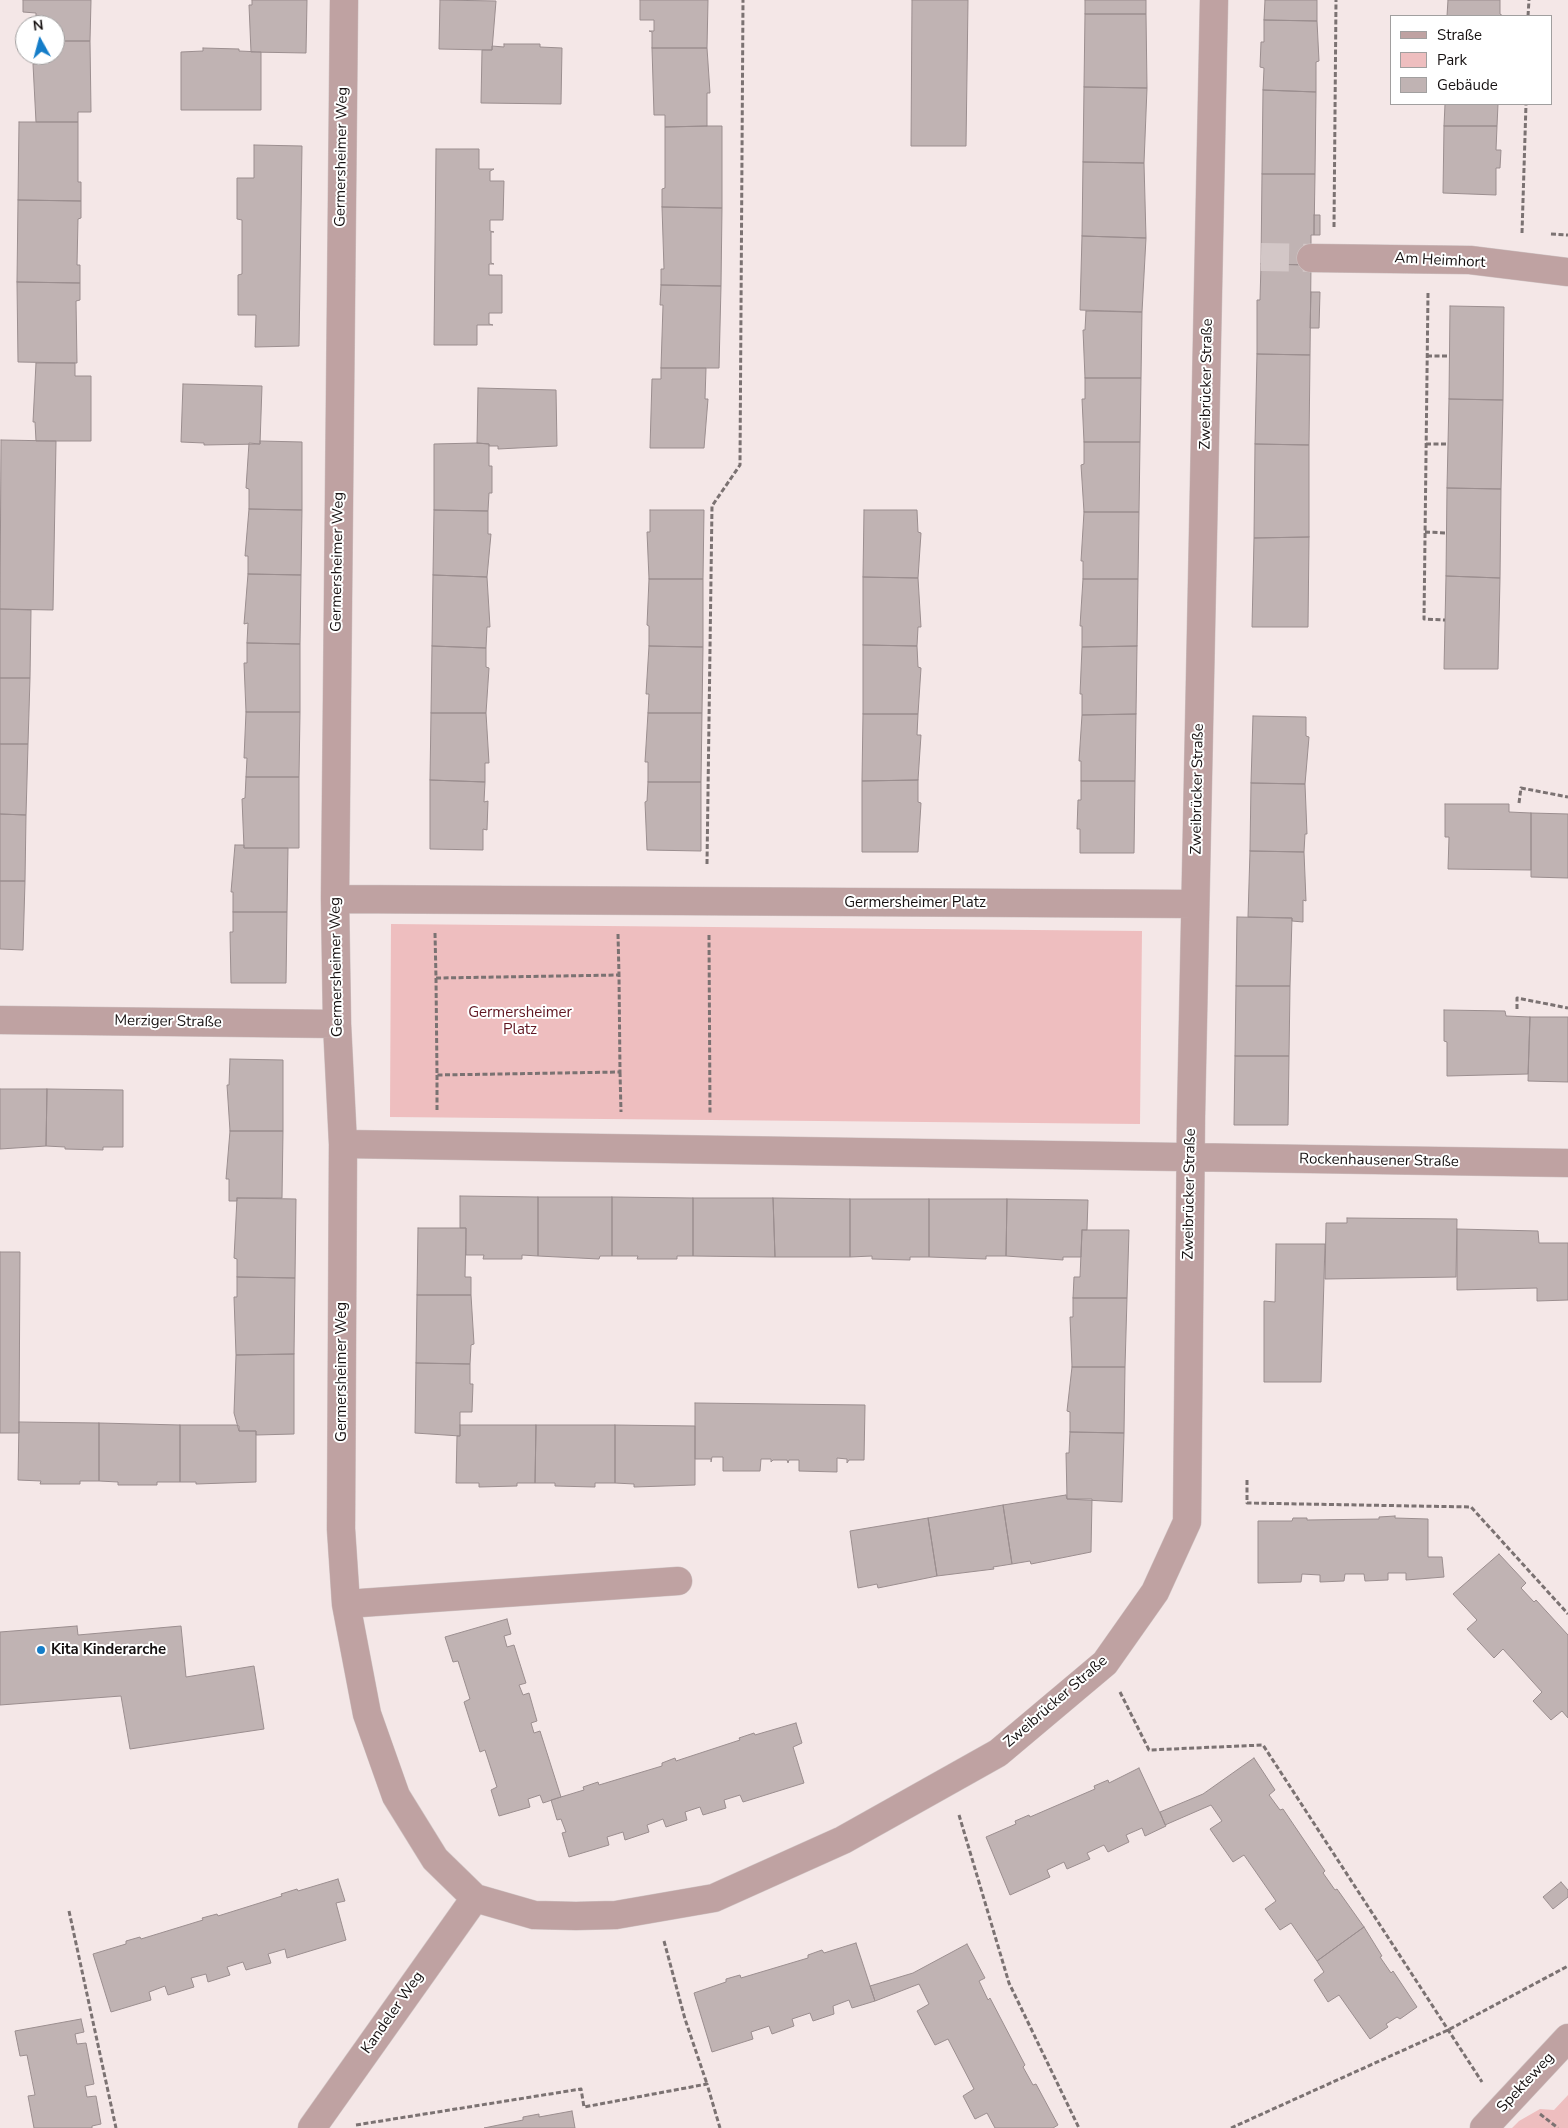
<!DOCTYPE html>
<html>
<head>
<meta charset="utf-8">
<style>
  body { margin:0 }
  #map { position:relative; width:1568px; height:2128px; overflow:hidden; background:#f4e7e7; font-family:"Nunito Sans",sans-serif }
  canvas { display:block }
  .legend { position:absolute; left:1390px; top:15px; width:162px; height:90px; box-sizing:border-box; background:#fff; border:1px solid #a19f9f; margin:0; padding:6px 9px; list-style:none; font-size:15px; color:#151010 }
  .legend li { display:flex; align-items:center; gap:10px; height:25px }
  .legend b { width:25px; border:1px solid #a19f9f }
  .north { position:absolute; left:15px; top:15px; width:50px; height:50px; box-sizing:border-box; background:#fff; border:1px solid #a19f9f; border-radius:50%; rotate:353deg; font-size:14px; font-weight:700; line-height:20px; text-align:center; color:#151010 }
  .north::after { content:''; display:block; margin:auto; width:18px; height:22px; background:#157dc8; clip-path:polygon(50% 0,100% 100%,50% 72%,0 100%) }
</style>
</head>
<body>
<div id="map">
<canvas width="1568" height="2128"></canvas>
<ul class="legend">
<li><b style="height:6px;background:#bfa2a2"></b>Straße</li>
<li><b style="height:14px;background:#eebebf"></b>Park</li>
<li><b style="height:14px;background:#c0b3b3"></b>Gebäude</li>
</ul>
<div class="north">N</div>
</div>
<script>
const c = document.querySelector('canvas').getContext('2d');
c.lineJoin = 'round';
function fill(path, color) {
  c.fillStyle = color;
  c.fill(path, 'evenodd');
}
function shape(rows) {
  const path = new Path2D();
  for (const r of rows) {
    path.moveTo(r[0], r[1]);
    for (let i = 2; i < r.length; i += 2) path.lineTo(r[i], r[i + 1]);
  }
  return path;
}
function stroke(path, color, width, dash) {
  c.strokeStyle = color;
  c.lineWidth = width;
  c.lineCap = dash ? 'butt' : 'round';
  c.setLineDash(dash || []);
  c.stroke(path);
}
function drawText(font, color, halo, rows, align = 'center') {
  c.font = font + ' "Nunito Sans",sans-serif';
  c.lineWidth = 4;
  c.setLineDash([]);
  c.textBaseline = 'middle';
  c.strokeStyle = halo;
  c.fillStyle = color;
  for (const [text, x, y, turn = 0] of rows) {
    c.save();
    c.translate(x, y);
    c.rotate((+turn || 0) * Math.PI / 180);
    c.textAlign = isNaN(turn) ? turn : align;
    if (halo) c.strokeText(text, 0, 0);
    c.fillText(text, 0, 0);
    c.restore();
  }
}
const green = shape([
  [391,924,1142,931,1140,1124,390,1117],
  [1568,2095,1568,2128,1512,2128,1519,2121,1540,2109,1554,2110]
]);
const building = shape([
  [23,0,91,0,90,41,55,41,55,25,32,25,36,24,36,13,23,12,23,0],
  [252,0,307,0,306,53,251,52,249,5,252,5,252,0],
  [440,0,496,1,492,50,439,49,440,0],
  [640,0,708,0,707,48,652,48,652,32,649,31,654,31,654,20,640,20,640,0],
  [912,0,968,0,966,146,911,146,912,0],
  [1085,0,1146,0,1146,14,1085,14,1085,0],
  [1265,0,1317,0,1317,21,1264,20,1265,0],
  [1448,0,1500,0,1500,14,1503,16,1447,16,1448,0],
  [1085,14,1146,14,1147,88,1084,87,1085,14],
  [1264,20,1317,21,1319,61,1316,62,1316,92,1263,90,1264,68,1260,67,1261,42,1264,42,1264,20],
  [55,41,90,41,91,112,78,112,78,122,36,122,33,64,36,64,36,55,55,55,55,41],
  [504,44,540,44,540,47,562,48,561,104,481,103,482,50,492,50,492,46,504,47,504,44],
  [203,48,239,49,239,51,261,52,261,110,181,110,181,52,203,51,203,48],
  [652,48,707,48,710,93,707,93,707,126,665,127,665,115,654,115,652,48],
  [1084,87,1147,88,1144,163,1083,162,1084,87],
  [1263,90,1316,92,1315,174,1262,174,1263,90],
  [1445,104,1498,104,1497,126,1444,126,1445,104],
  [19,122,78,122,78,182,81,182,81,201,18,200,19,122],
  [707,126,722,126,722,208,662,207,662,189,665,188,665,127,707,126],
  [1444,126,1497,126,1496,150,1501,150,1500,168,1496,168,1496,195,1443,193,1444,126],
  [254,145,302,146,299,346,255,347,256,315,238,315,238,275,242,274,242,220,237,219,237,178,254,178,254,145],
  [436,149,479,149,479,169,494,169,490,171,490,181,504,181,503,220,490,220,490,231,494,232,491,232,491,263,494,264,489,264,489,275,502,275,502,313,489,313,489,324,493,325,477,325,477,345,434,345,436,149],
  [1083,162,1144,163,1146,238,1082,236,1083,162],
  [1262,174,1315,174,1314,235,1311,235,1311,265,1261,264,1262,174],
  [18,200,81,201,81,218,78,219,77,265,80,265,80,283,17,282,18,200],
  [662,207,722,208,721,286,661,285,661,269,664,269,662,207],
  [1314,215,1320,215,1320,235,1314,235,1314,215],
  [1082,236,1146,238,1142,312,1080,310,1082,236],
  [1261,264,1311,265,1310,355,1257,354,1257,300,1260,300,1261,264],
  [17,282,80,283,80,300,76,301,77,363,18,362,17,282],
  [661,285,721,286,719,368,661,368,663,305,660,305,661,285],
  [1311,292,1320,292,1319,328,1310,328,1311,292],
  [1450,306,1504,307,1503,400,1449,399,1450,306],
  [1086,311,1142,312,1141,378,1085,378,1083,330,1085,330,1086,311],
  [1257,354,1310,355,1309,445,1255,444,1257,354],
  [36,363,75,363,75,376,91,376,91,441,36,441,35,422,33,422,36,363],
  [661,368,706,368,705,399,708,399,704,448,650,448,652,379,661,379,661,368],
  [1085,378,1141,378,1140,442,1084,442,1082,399,1085,399,1085,378],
  [183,384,262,386,260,444,204,445,204,443,181,442,183,384],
  [478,388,556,390,557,446,498,449,498,446,489,446,489,444,477,443,478,388],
  [1449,399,1503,400,1501,489,1447,488,1449,399],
  [1,440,56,441,53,610,0,609,1,440],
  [260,441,302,442,302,510,249,509,249,489,246,488,249,443,260,444,260,441],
  [1084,442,1140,442,1139,512,1084,512,1081,465,1084,464,1084,442],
  [477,443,489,444,489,466,492,466,492,493,489,493,488,511,434,510,434,444,477,443],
  [1255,444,1309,445,1309,537,1254,538,1255,444],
  [1447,488,1501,489,1500,578,1446,576,1447,488],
  [249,509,302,510,301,575,248,574,248,556,245,556,249,509],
  [434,510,488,511,488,534,491,534,487,577,433,575,434,510],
  [650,510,704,510,703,579,649,579,647,532,650,532,650,510],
  [864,510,917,510,918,532,921,533,918,578,863,577,864,510],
  [1084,512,1139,512,1138,579,1083,579,1083,561,1081,561,1084,512],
  [1309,537,1308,627,1252,627,1254,538,1309,537],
  [248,574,301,575,300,644,247,643,248,623,244,624,248,574],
  [433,575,487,577,490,627,487,627,486,648,432,646,433,575],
  [1446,576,1500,578,1498,669,1444,669,1446,576],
  [863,577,918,578,921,627,918,627,917,646,863,645,863,577],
  [649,579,703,579,703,647,649,646,649,626,647,625,649,579],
  [1083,579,1138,579,1137,646,1082,647,1082,626,1080,626,1083,579],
  [0,609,31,610,30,678,0,678,0,609],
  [247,643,300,644,300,712,246,712,244,663,247,663,247,643],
  [863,645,917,646,918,667,921,668,918,714,863,714,863,645],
  [432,646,486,648,486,667,489,668,486,713,431,713,432,646],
  [649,646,703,647,702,713,648,713,649,694,646,694,649,646],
  [1137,646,1136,714,1082,715,1082,694,1080,694,1082,647,1137,646],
  [0,678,30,678,28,744,0,744,0,678],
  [246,712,300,712,299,777,246,777,247,758,244,758,246,712],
  [431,713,486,713,489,763,485,763,485,782,430,780,431,713],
  [648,713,702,713,701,782,648,782,648,762,645,762,648,713],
  [863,714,918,714,917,735,921,735,918,780,862,781,863,714],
  [1136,714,1135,781,1081,781,1081,761,1079,761,1082,715,1136,714],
  [1253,716,1306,717,1306,736,1309,737,1305,784,1251,783,1253,716],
  [0,744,28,744,26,815,0,814,0,744],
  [246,777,299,777,299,848,244,848,242,799,245,798,246,777],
  [430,780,485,782,484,802,488,801,487,830,483,829,483,850,430,849,430,780],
  [918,780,918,802,921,803,918,852,862,852,862,781,918,780],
  [1081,781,1135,781,1134,853,1080,853,1080,829,1077,829,1078,800,1081,800,1081,781],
  [648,782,701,782,701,851,647,850,645,802,647,801,648,782],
  [1251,783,1305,784,1307,834,1305,834,1304,852,1250,851,1251,783],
  [1445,804,1509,804,1509,812,1531,813,1531,870,1448,869,1449,837,1445,837,1445,804],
  [1531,813,1568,814,1568,878,1531,877,1531,813],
  [0,814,26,815,25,881,0,881,0,814],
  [235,845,244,845,244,848,288,848,287,912,233,912,233,892,231,892,235,845],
  [1250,851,1304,852,1306,901,1303,900,1303,922,1292,921,1292,918,1248,917,1250,851],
  [0,881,25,881,23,950,0,949,0,881],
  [233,912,287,912,286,983,231,983,230,932,233,932,233,912],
  [1237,917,1292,918,1290,986,1236,986,1237,917],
  [1236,986,1290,986,1289,1056,1235,1056,1236,986],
  [1444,1010,1505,1011,1506,1016,1530,1017,1528,1074,1447,1076,1447,1042,1444,1041,1444,1010],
  [1530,1017,1568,1017,1568,1082,1528,1081,1530,1017],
  [1235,1056,1289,1056,1288,1125,1234,1125,1235,1056],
  [230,1059,283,1060,283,1131,230,1131,227,1085,229,1085,230,1059],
  [0,1089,47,1089,46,1146,0,1149,0,1089],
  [47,1089,123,1090,123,1147,103,1147,103,1150,65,1149,65,1147,46,1146,47,1089],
  [230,1131,283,1131,282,1198,237,1198,237,1201,229,1201,229,1179,226,1179,230,1131],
  [460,1196,538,1197,538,1256,522,1255,522,1259,483,1259,484,1255,466,1255,466,1228,460,1228,460,1196],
  [538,1197,612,1197,612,1256,600,1256,599,1259,538,1256,538,1197],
  [612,1197,693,1198,693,1256,677,1256,677,1259,637,1259,638,1256,612,1256,612,1197],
  [237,1198,296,1199,295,1278,237,1277,237,1259,234,1258,237,1198],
  [693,1198,773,1198,775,1257,693,1256,693,1198],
  [773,1198,850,1199,850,1257,775,1257,773,1198],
  [850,1199,929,1199,929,1257,910,1257,910,1260,872,1259,872,1256,850,1257,850,1199],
  [929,1199,1007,1199,1006,1256,986,1256,986,1259,929,1257,929,1199],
  [1007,1199,1088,1200,1087,1230,1082,1230,1081,1257,1063,1257,1063,1260,1006,1256,1007,1199],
  [1347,1218,1457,1219,1456,1277,1325,1279,1326,1223,1347,1223,1347,1218],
  [418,1228,466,1228,465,1277,471,1277,471,1295,417,1295,418,1228],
  [1457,1229,1538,1231,1539,1243,1568,1243,1568,1300,1537,1301,1537,1288,1457,1290,1457,1229],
  [1082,1230,1129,1230,1127,1298,1073,1298,1074,1277,1080,1277,1082,1230],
  [1276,1244,1325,1244,1321,1382,1264,1382,1264,1301,1275,1302,1276,1244],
  [0,1252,20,1252,19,1433,0,1433,0,1252],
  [237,1277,295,1278,294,1354,236,1355,234,1297,237,1297,237,1277],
  [417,1295,471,1295,474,1344,471,1345,470,1364,416,1363,417,1295],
  [1073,1298,1127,1298,1125,1367,1072,1367,1070,1317,1073,1317,1073,1298],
  [294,1354,294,1434,256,1435,256,1431,239,1431,234,1413,236,1355,294,1354],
  [416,1363,470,1364,470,1384,473,1384,472,1412,460,1412,460,1436,415,1433,416,1363],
  [1072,1367,1125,1367,1124,1433,1070,1432,1070,1412,1067,1411,1072,1367],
  [695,1403,865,1405,864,1460,849,1460,847,1463,847,1459,837,1458,837,1472,799,1471,799,1460,789,1460,788,1463,787,1460,773,1460,771,1462,771,1459,761,1459,760,1471,723,1471,723,1457,712,1457,711,1462,711,1459,695,1459,695,1403],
  [19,1422,99,1423,99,1481,80,1481,80,1484,40,1484,41,1481,18,1480,19,1422],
  [99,1423,180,1425,180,1482,157,1482,157,1485,118,1485,118,1482,99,1481,99,1423],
  [180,1425,236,1425,239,1426,239,1431,256,1431,256,1482,196,1484,196,1482,180,1482,180,1425],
  [460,1425,536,1425,535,1483,517,1483,517,1486,479,1487,479,1483,456,1483,457,1436,460,1436,460,1425],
  [536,1425,615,1425,615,1483,595,1483,595,1487,555,1486,555,1483,535,1483,536,1425],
  [615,1425,695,1426,695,1485,634,1487,634,1484,615,1483,615,1425],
  [1070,1432,1124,1433,1122,1502,1067,1499,1066,1453,1069,1453,1070,1432],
  [1066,1495,1067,1499,1092,1499,1091,1552,1031,1564,1030,1561,1012,1564,1003,1505,1066,1495],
  [1003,1505,1012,1564,993,1567,994,1569,937,1576,928,1518,1003,1505],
  [1395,1516,1395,1518,1428,1519,1428,1557,1442,1557,1444,1577,1406,1580,1406,1573,1388,1573,1388,1580,1365,1581,1364,1574,1345,1574,1344,1581,1320,1582,1320,1575,1302,1574,1301,1582,1258,1583,1258,1521,1292,1521,1293,1518,1307,1518,1307,1520,1379,1519,1379,1517,1395,1516],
  [928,1518,937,1576,878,1588,877,1584,858,1588,850,1531,928,1518],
  [1499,1554,1526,1583,1521,1588,1534,1602,1536,1600,1568,1635,1568,1718,1562,1711,1551,1720,1533,1701,1542,1692,1503,1649,1494,1658,1467,1629,1477,1620,1453,1594,1499,1554],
  [507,1619,511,1634,504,1636,507,1647,514,1645,526,1683,519,1685,523,1695,529,1693,537,1721,531,1723,534,1733,540,1731,561,1797,543,1803,540,1795,528,1799,530,1807,499,1816,491,1790,497,1787,485,1750,480,1752,464,1702,470,1699,458,1661,453,1662,445,1637,507,1619],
  [77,1626,78,1635,181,1626,186,1677,254,1666,264,1729,130,1749,121,1696,0,1705,0,1632,77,1626],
  [796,1723,802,1743,793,1747,804,1783,743,1802,740,1795,724,1800,726,1808,703,1815,700,1807,685,1812,687,1820,666,1827,663,1819,647,1825,649,1832,625,1840,623,1832,607,1837,609,1845,569,1857,562,1833,566,1832,561,1819,557,1820,551,1800,584,1790,583,1787,598,1782,599,1785,662,1766,662,1763,675,1758,676,1761,740,1740,739,1738,754,1733,755,1735,796,1723],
  [1254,1758,1275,1790,1269,1795,1280,1810,1283,1809,1325,1871,1323,1873,1335,1890,1337,1889,1364,1927,1317,1961,1291,1923,1280,1930,1265,1909,1276,1901,1244,1855,1233,1862,1210,1829,1222,1821,1211,1805,1165,1825,1160,1812,1203,1794,1254,1758],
  [1139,1768,1166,1826,1145,1836,1142,1828,1126,1835,1129,1842,1108,1852,1104,1845,1087,1853,1090,1859,1067,1869,1064,1862,1047,1870,1050,1877,1010,1895,986,1837,1016,1824,1015,1821,1029,1815,1030,1817,1095,1789,1094,1786,1108,1780,1109,1783,1139,1768],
  [338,1879,345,1901,336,1903,346,1940,287,1958,285,1949,268,1954,271,1963,246,1970,243,1962,227,1967,230,1975,208,1982,206,1974,191,1978,194,1987,168,1995,165,1986,149,1992,151,2000,111,2012,93,1954,126,1944,126,1941,140,1937,141,1939,203,1920,202,1918,217,1914,218,1916,282,1896,281,1894,297,1889,298,1891,338,1879],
  [1561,1882,1568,1890,1568,1897,1553,1909,1543,1897,1561,1882],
  [1364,1927,1382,1956,1380,1957,1391,1973,1393,1971,1417,2007,1400,2019,1397,2017,1386,2024,1388,2027,1370,2039,1339,1995,1328,2002,1314,1980,1324,1972,1317,1961,1364,1927],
  [856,1943,875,2001,852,2008,849,2000,833,2006,834,2014,813,2021,810,2013,792,2019,794,2026,772,2034,769,2026,751,2032,753,2039,712,2052,694,1993,726,1982,726,1979,740,1975,741,1978,808,1958,808,1955,822,1950,824,1953,856,1943],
  [967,1944,985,1978,979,1981,988,2000,990,1998,1025,2065,1023,2067,1033,2085,1036,2084,1058,2125,1053,2128,995,2128,987,2113,975,2119,963,2096,974,2089,948,2039,935,2045,917,2011,929,2004,919,1984,875,2001,870,1986,913,1973,967,1944],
  [81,2019,84,2032,75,2034,77,2044,86,2043,94,2084,85,2086,87,2097,96,2096,101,2124,92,2126,92,2128,34,2128,28,2096,35,2095,27,2055,20,2056,15,2031,81,2019],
  [572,2111,575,2128,484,2128,523,2120,523,2117,539,2114,539,2117,572,2111]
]);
const minorTunnel = shape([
  [1261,257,1311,258]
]);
const path = shape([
  [1528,16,1529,0],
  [1334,227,1336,0],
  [1522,233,1526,104],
  [1551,234,1568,235],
  [1428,293,1424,619,1445,620],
  [1427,356,1449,356],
  [1426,444,1448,444],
  [1425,532,1447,533],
  [1519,803,1521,788,1568,797],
  [707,864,712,506,740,465,743,0],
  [435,933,436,978,437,1075,620,1072,619,975,436,978],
  [618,934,619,975],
  [709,935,710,1113],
  [1517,1009,1517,998,1568,1008],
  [620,1072,621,1112],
  [437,1075,437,1111],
  [1247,1480,1247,1503,1471,1507,1568,1614],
  [1120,1692,1149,1750,1263,1745,1482,2082],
  [959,1815,1009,1983,1079,2128],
  [69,1911,116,2128],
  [664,1941,685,2019,707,2084],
  [1540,2114,1558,2128],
  [356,2125,581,2089,584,2107,707,2084,720,2128],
  [1231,2128,1448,2030,1568,1966]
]);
const minor = shape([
  [344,0,335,899,337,1024,343,1144,341,1529,346,1604,367,1714,396,1796,435,1859,475,1898,534,1915,576,1916,616,1915,714,1898,843,1840,998,1753,1105,1663,1155,1592,1187,1522,1191,1116,1214,0],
  [1311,258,1470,260,1568,272],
  [335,899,1195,904],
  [0,1020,337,1024],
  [343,1144,1568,1163],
  [346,1604,678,1581],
  [312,2128,475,1898],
  [1484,2128,1568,2038]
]);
const markers = [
  [41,1650,5,"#157dc8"]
];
const streetNames = [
  ["Germersheimer Weg",342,157,-89],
  ["Am Heimhort",1440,261,3],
  ["Zweibrücker Straße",1207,384,-89],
  ["Germersheimer Weg",338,562,-89],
  ["Zweibrücker Straße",1198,789,-89],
  ["Germersheimer Platz",915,903],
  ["Germersheimer Weg",337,967,-91],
  ["Merziger Straße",168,1022,1],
  ["Rockenhausener Straße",1379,1161,1],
  ["Zweibrücker Straße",1190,1194,-89],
  ["Germersheimer Weg",342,1372,-90],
  ["Zweibrücker Straße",1056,1702,-41],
  ["Kandeler Weg",393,2013,-55],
  ["Spekteweg",1526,2083,-47]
];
const parkNames = [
  ["Germersheimer",520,1013],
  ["Platz",520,1030]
];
const poiNames = [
  ["Kita Kinderarche",51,1650]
];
fill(green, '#eebebf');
fill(building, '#c0b3b3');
stroke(building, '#9b8e8f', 1);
stroke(minorTunnel, '#d3c7c7', 28, [28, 14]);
stroke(minor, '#d0c5c5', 29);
stroke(path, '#7b7272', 3, [5, 2.5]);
stroke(minor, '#bfa2a2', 28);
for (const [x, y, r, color] of markers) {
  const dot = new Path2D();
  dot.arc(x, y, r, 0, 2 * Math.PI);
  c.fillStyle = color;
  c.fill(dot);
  stroke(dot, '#fff', 2);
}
drawText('15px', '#151010', '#fff', streetNames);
drawText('15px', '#601621', '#fff', parkNames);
drawText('bold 15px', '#151010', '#fff', poiNames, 'left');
</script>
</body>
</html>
